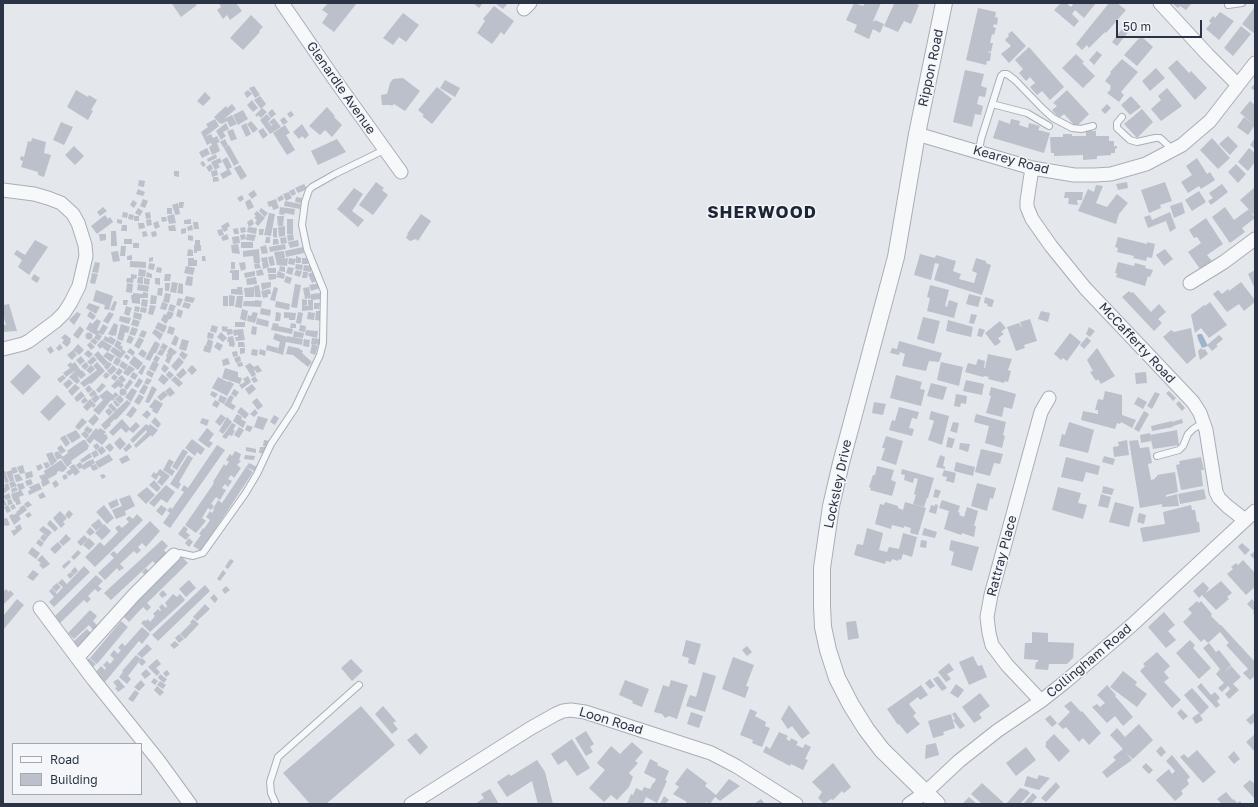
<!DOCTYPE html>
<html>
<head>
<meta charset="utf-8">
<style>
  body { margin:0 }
  #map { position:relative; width:1258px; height:807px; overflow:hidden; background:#e4e7ec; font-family:"Golos Text",sans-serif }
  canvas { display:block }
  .frame { position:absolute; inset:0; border:4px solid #2b3445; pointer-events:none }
  .legend { position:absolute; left:12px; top:743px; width:130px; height:52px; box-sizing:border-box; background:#f4f6f9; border:1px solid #a4a8b1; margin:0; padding:5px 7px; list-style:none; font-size:12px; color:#2b3445 }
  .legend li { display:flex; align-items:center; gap:8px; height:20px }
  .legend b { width:20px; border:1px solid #a4a8b1 }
  .scale { position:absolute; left:1116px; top:20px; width:86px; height:18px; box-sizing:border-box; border:2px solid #2b3445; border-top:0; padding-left:5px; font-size:12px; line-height:14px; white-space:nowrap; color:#2b3445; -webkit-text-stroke:3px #f4f6f9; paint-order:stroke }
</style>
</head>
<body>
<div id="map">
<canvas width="1258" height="807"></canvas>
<div class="frame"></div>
<ul class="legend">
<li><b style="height:5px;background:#f7f8fa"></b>Road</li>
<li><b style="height:11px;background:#bbc0ca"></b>Building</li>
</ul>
<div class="scale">50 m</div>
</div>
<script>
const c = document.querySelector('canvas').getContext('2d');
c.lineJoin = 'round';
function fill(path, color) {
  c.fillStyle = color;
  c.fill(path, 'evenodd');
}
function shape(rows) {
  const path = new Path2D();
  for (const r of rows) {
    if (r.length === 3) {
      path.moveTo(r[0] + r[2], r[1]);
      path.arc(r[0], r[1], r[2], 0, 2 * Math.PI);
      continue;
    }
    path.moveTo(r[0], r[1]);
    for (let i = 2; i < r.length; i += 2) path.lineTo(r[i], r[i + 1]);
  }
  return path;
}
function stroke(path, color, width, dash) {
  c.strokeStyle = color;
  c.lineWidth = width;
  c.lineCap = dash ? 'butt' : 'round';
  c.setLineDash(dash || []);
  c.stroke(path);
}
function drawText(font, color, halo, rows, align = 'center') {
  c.font = font + ' "Golos Text",sans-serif';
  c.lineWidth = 3;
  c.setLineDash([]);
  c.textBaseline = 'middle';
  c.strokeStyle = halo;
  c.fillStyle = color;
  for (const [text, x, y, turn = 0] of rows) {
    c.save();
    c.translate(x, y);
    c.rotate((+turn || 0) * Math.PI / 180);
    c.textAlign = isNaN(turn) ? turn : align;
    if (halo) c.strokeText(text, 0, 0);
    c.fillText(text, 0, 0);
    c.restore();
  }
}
const water = shape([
  [1199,334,1202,334,1208,346,1202,348,1198,339,1197,335]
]);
const building = shape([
  [173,3,195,3,197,5,181,17,172,4],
  [219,3,236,3,242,11,230,20,227,15,223,19,217,10,221,7],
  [328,3,357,3,334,32,322,23,328,14,322,10],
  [473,3,483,3,479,8],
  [495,3,508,3,503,9],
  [854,3,863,6,865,3,881,3,873,21,874,22,875,20,884,24,880,33,873,29,869,39,854,32,857,25,846,20],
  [891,3,915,3,919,5,911,24,904,21,898,32,884,26,894,4],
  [1061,3,1066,3,1071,7,1074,3,1096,3,1084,18,1075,10,1072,14,1079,21,1074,27,1054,10],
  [1109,3,1117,3,1126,10,1106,33,1105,32,1089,48,1087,45,1082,50,1076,44],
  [1172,3,1192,3,1186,10,1180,6,1178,8],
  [494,6,514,21,504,35,501,32,492,44,477,33,485,21,483,19],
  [1255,7,1255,34,1242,24],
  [978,8,996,12,995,17,998,18,997,25,994,24,993,27,996,28,994,35,992,34,990,43,993,43,991,52,989,51,988,52,991,53,990,61,987,61,986,65,966,60],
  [1220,12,1234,21,1219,40,1206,29,1211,23,1209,21,1213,16,1215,18],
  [403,13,419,25,406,42,399,37,393,45,383,38],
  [251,15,263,27,259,31,260,32,243,50,230,38],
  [1125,25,1130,30,1117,46,1112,42],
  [1241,26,1251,34,1233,56,1224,48],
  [1012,31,1026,46,1009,63,1001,54,1011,46,1005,40,1009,36,1008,34],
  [1141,36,1153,47,1137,66,1124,55],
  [1029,47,1064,87,1050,100,1042,91,1037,95,1030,87,1035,83,1030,77,1026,81,1019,73,1023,69,1015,60],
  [1097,51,1102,55,1094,65,1089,60],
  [1076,54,1084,62,1082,63,1095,76,1083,88,1062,68],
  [1122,59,1138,72,1121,92,1124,95,1119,102,1107,93,1111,89,1110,88,1111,86,1105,81,1111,73,1110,72],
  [1177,60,1189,73,1191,71,1207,88,1195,100,1168,68],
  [1156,68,1165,78,1150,91,1142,81],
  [965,70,984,74,981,86,987,88,985,97,979,96,977,104,983,106,981,115,975,114,972,127,953,122],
  [403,78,420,91,405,111,394,104,392,106,391,105,382,105,381,95,387,94,390,83,393,79],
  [445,80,460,88,455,97,440,88],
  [1255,83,1255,91,1251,88],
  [254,86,260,95,255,98,249,88],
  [437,87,452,99,432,124,422,116,424,115,418,110],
  [1167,88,1182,106,1161,121,1151,109,1161,100,1158,96],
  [76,90,88,97,89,95,97,100,91,110,93,111,88,120,67,107],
  [248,90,252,94,247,98,244,93],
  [1067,90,1089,114,1076,127,1064,114,1059,118,1052,110,1057,106,1053,103],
  [205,92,211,98,203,106,197,101],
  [260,96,266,104,262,108,267,112,261,118,258,115,257,117,255,115,261,109,254,100],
  [1131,96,1141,107,1130,115,1121,105],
  [252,100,258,108,253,112,247,105],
  [1250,101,1255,105,1255,125,1240,113],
  [232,104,236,109,224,119,232,115,237,124,230,127,227,121,222,124,221,123,220,124,214,117,226,106,227,108],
  [1107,104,1111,108,1105,114,1101,110],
  [327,107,335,116,334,117,342,125,332,137,325,130,320,135,309,126],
  [272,109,276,114,271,118,268,113],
  [1142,109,1153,122,1137,138,1124,124],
  [243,110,248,119,238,125,233,115],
  [291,111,294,115,290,118,287,114],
  [267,114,271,119,268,121,271,126,275,123,272,125,269,122,274,118,281,127,270,134,260,120],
  [284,117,288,122,283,125,280,120],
  [1244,117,1255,125,1248,135,1237,127],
  [215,119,219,126,205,137,211,134,213,138,217,136,220,142,217,143,220,151,212,155,209,147,212,145,211,143,207,145,201,132,208,127,206,124],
  [1011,119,1020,121,1019,125,1028,128,1029,123,1040,126,1038,130,1050,133,1044,153,993,138,999,120,1010,124],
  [251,121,258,129,253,133,247,124],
  [61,122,73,127,64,145,53,140],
  [226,123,229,129,223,132,226,136,221,140,216,131],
  [246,123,251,134,246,137,241,126],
  [302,124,309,135,305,139,302,136,299,139,293,132],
  [285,125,290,133,286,135,295,150,287,155,273,133],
  [263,128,268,135,263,139,258,131],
  [233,129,237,139,231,141,227,131],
  [1086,131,1096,131,1096,136,1109,136,1109,141,1114,141,1114,146,1117,146,1117,148,1115,149,1115,153,1111,153,1111,155,1097,156,1097,159,1083,160,1083,155,1054,156,1054,153,1051,153,1050,137,1063,137,1063,134,1072,134,1072,136,1086,136],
  [1228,136,1238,146,1230,155,1219,144],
  [32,138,46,142,44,153,51,155,44,177,38,175,38,172,21,167,23,161,20,160,21,156,24,157,28,141,31,142],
  [1212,138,1230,158,1218,169,1200,150],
  [1255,138,1255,149,1250,145],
  [225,139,228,145,224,148,220,142],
  [337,139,346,152,318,165,311,151],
  [229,145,239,163,234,166,224,148],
  [74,146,84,156,75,165,65,155],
  [207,148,210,154,202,158,199,152],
  [1249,148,1255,153,1255,162,1248,171,1238,162],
  [216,154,217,158,208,162,207,159],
  [227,157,232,167,227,170,222,160],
  [220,158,222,162,218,164,220,167,215,170,211,162],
  [1197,158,1207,174,1210,172,1215,180,1201,189,1199,186,1188,193,1181,182,1192,175,1186,166],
  [203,161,206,165,203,167,200,163],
  [211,164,213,169,209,172,206,167],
  [1236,164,1246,174,1238,183,1228,172],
  [240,165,247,176,241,180,234,168],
  [229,169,232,174,223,179,220,174],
  [217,170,218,175,212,177,211,171],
  [174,171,179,171,179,177,174,176],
  [213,177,218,177,219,181,213,182],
  [139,180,145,181,144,187,138,186],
  [376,182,384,188,382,190,388,195,373,215,359,205],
  [1127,182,1128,188,1118,190,1116,184],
  [1165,182,1172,201,1160,205,1161,208,1149,213,1141,190],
  [304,184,307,189,298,193,295,188],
  [1222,184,1228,192,1211,205,1208,201,1213,198,1209,193],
  [1096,185,1103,186,1096,203,1107,207,1117,194,1128,203,1119,214,1116,224,1078,211,1088,189,1094,192],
  [1255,187,1255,216,1240,200],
  [354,188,363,194,352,211,364,220,358,227,337,209],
  [138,189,145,192,143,196,136,194],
  [294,189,296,194,292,196,289,191],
  [254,190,257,195,252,199,248,194],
  [1199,191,1206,202,1192,211,1185,200],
  [289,192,292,198,286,201,283,194],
  [1065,192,1083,192,1082,200,1077,200,1078,205,1068,204,1069,198,1064,198],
  [242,195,244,199,240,202,237,198],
  [282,195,284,199,279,202,277,198],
  [296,197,302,198,301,203,295,202],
  [143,199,148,201,145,208,140,206],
  [250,199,254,207,248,210,245,202],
  [276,199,279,208,273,210,272,206,269,207,267,202],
  [133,200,137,203,134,208,130,205],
  [285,201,301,204,300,209,284,206],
  [179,202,184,202,183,208,179,208],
  [1182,202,1185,213,1174,218,1170,206],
  [178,203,180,214,176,215,175,214,172,205],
  [103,207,107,211,100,216,97,212],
  [280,207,295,209,294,215,285,213,284,215,279,214],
  [1225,207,1234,220,1249,209,1255,218,1242,228,1245,232,1230,243,1212,217],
  [138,208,143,211,140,216,135,213],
  [167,208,172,208,172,214,167,214],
  [261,208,268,213,265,217,259,211],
  [257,211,265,218,258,226,255,223,257,220,254,218,256,216,254,214],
  [123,212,128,213,127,218,122,217],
  [150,212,151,218,146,219,145,213],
  [1170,212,1176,228,1170,232,1166,221,1148,228,1144,217,1150,215,1152,220],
  [269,213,275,214,271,236,264,235],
  [129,214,134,215,133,220,128,219],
  [174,214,176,223,169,224,167,216],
  [421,214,431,221,418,241,416,239,410,241,406,238,408,234,407,234],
  [105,215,108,219,110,217,113,222,97,234,91,226],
  [134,216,139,216,139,221,134,221],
  [277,216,284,216,283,226,278,226],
  [161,217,166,217,167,221,162,222],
  [1206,218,1223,244,1207,255,1212,261,1200,269,1188,252,1201,243,1197,237,1194,238,1189,230],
  [117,219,122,220,122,224,117,223],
  [151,219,152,225,147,226,146,220],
  [191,219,191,224,184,224,184,220],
  [252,219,254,224,249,227,247,222],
  [287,219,293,219,293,234,287,234],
  [158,221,160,227,155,229,153,223],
  [193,222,198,222,199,229,194,229],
  [228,222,230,226,227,228,228,230,224,232,221,226],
  [138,223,144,223,145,228,139,229],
  [122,225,127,225,127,231,121,231],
  [175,225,176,231,169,231,168,226],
  [192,225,193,230,188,231,187,227],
  [285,226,285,236,279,237,278,227],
  [245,227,246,232,241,233,240,228],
  [248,227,257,228,256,234,247,232],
  [186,228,186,233,181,234,181,229],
  [238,228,239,234,234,234,233,229],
  [273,228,277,228,277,238,273,237],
  [222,229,224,235,219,236,217,230],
  [259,229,264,229,263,235,259,235],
  [111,231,116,231,117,246,111,246],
  [146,231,148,236,143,237,142,232],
  [156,231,157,236,152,237,151,232],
  [99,234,106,234,106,240,100,241],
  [227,234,229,239,223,241,221,237],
  [245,234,246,239,241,240,240,235],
  [247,234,256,235,254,241,246,240],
  [293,234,294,240,288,241,287,235],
  [188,235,193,236,193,241,188,240],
  [239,236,240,243,233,244,232,237],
  [266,237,270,237,270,243,265,243],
  [286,237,287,243,281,244,280,238],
  [1118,237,1147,244,1147,242,1155,244,1152,258,1147,257,1146,261,1133,258,1134,256,1117,252,1118,248,1115,247],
  [124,239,132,239,132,244,124,244],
  [273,239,278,239,279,244,273,245],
  [35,240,48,247,29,275,18,267,22,260,14,254,17,250,25,255],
  [195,240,200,240,200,245,195,245],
  [298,240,299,246,290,248,288,242],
  [241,242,253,242,253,248,241,248],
  [133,243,139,243,139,248,133,248],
  [238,244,240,254,232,253,231,245],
  [285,244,286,249,270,252,269,247],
  [194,245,201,245,201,251,197,251,197,253,194,253],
  [266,245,268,253,262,254,260,247],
  [121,246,126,246,125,256,120,256],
  [303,247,304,253,286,257,285,251],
  [188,249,193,250,193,256,187,256],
  [259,249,260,263,254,263,253,256,243,257,243,251],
  [1165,249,1173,259,1164,266,1156,255],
  [118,251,120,261,113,262,111,252],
  [284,251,285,258,280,259,288,258,287,266,277,265,274,252],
  [920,254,935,258,936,255,956,261,953,271,961,274,959,279,974,283,977,273,972,271,976,258,986,261,986,263,991,265,982,295,934,280,939,264,935,263,931,280,914,275],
  [132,255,132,260,127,260,127,256],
  [202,256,205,256,206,261,202,261],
  [273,256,275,265,270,266,268,257],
  [296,256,301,258,301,263,296,263],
  [153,257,153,261,149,262,149,258],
  [267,257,269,267,263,269,262,263,264,262,262,262,261,258],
  [188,258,194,258,194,260,197,260,197,266,188,266],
  [289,258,296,259,295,263,294,263,295,264,295,265,288,264],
  [302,258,309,258,308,264,302,264],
  [130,261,146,262,146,268,130,267],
  [95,262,100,263,98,273,92,272],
  [231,262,235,262,235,269,231,269],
  [245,262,246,269,241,271,239,263],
  [1118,262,1134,266,1135,263,1146,266,1145,268,1153,270,1150,277,1148,276,1145,286,1116,277,1117,273,1115,273],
  [149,263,155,264,154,270,148,269],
  [259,263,261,268,255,269,254,264],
  [296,264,303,265,302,270,295,269],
  [304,265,311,266,311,272,303,271],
  [186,266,195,268,193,275,184,273],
  [280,266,285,267,285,272,279,271],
  [157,267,162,268,161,273,156,272],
  [288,267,294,268,292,275,286,273],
  [267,268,276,268,276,273,268,273],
  [139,269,146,270,145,277,138,276],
  [262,269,264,275,257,276,256,271],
  [230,270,239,270,239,280,232,280,232,273,230,273],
  [296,270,302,271,300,277,294,275],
  [1255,270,1255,289,1248,274],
  [255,271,255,276,245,278,244,273],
  [278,271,285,274,284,279,276,277],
  [147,272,152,274,152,278,146,277],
  [303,272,308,272,307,278,302,278],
  [313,272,317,281,312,283,308,274],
  [92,273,98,274,95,284,90,283],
  [34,274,40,278,37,283,31,279],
  [131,274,137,275,136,279,134,278,133,283,126,282,127,278,131,278],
  [165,274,171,274,170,281,164,281],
  [268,274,276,274,276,279,269,280],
  [187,276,193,277,192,286,185,285],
  [286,276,292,278,290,284,284,282],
  [138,277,143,277,143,284,137,283],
  [256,277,257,284,247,285,246,279],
  [144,278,150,279,149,285,144,284],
  [155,278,160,278,160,285,155,284],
  [172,282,178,283,176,293,170,292],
  [271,282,271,287,262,290,261,283],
  [1241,282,1255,300,1255,302,1244,311,1239,304,1227,312,1213,294,1218,290,1222,294,1228,289,1229,291],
  [127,283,133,284,132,293,126,292],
  [165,283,170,283,169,291,165,291],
  [179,283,183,284,183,294,177,293],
  [319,283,320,288,311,291,309,285],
  [138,284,149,286,148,292,137,290],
  [295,284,301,285,297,308,291,307],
  [259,285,261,297,255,297,254,286],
  [930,285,949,290,945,306,947,307,949,300,958,303,954,318,927,311,930,298,927,297],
  [237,287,242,287,243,295,231,294,231,289,237,289],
  [254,287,254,297,245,297,244,288],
  [274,287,278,288,275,301,270,300],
  [309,287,311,298,308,299,307,296,307,299,305,299,303,288],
  [158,288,163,288,162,296,157,295],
  [270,289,271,294,268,294,268,297,263,298,261,291],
  [96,290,113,296,109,310,104,309,105,305,93,301],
  [1129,291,1131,293,1133,292,1151,312,1159,304,1166,312,1158,319,1162,323,1154,331,1122,297],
  [143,292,148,293,148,298,140,298,140,304,132,303,131,295,133,295,133,293,143,294],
  [165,293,171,294,169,303,163,302],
  [321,293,321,299,311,300,311,294],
  [969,294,981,297,978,307,966,304],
  [151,295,157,296,156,304,150,304],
  [229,295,235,296,234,306,229,306],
  [186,296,195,298,193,303,184,301],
  [223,296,228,296,228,306,223,306],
  [237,296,243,296,242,308,235,307],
  [985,297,994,300,992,307,987,306,988,304,984,303],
  [178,298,183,299,180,306,176,305],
  [142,299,148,300,147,307,141,306],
  [302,299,307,300,307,305,302,305],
  [123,300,128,300,127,305,123,305],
  [255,300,262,301,261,307,243,306,244,301,255,301],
  [308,300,313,300,313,310,302,311,302,305,310,306,308,305],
  [114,301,117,302,114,311,110,310],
  [276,301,290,304,289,310,275,307],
  [162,302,168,304,166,310,160,309],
  [184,302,191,304,189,309,182,307],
  [1210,302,1227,325,1209,338,1201,328,1195,333,1191,315,1204,305,1205,306],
  [89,303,100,307,96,314,86,308],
  [314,303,320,303,319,309,314,309],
  [9,304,17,331,3,332,3,325,6,325,4,318,3,318,3,305],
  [170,304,176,306,173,312,168,310],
  [150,305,156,306,153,315,148,314],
  [126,306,132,308,129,316,124,314],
  [135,306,140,307,139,312,134,311],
  [141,307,147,308,146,313,140,312],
  [261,308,271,310,270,316,260,314],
  [178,309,183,311,181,318,176,316],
  [242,309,248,311,246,321,240,319],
  [90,311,96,316,93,320,87,316],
  [168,311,174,313,171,319,169,319,166,324,161,320,164,314,166,315],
  [316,311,323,311,322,321,315,320],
  [1041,311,1050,313,1048,322,1038,319],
  [77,312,81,314,74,325,69,320],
  [109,312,114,314,108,324,103,321],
  [134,312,142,314,141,320,133,318],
  [253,312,258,313,255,323,247,321,248,315,251,316],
  [276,312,281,313,280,321,275,321],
  [284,312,296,313,295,320,289,320,289,318,284,318],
  [298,312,303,313,301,324,296,323],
  [308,312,315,313,314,320,307,319],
  [971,314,977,315,974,324,969,323],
  [120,316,131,318,129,324,119,321],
  [923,317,940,321,934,344,917,339],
  [257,318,269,321,268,327,256,324],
  [97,319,101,321,97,330,99,331,103,324,108,327,103,335,97,333,102,336,99,341,94,338,96,335,86,329,90,322,92,324],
  [133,319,140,321,138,327,131,325],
  [1030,319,1037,341,1024,345,1025,348,1016,351,1007,327,1019,323,1022,328,1020,322],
  [948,320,973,327,971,337,946,331],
  [1000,321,1006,328,1001,332,1004,334,998,338,1001,342,995,346,985,333],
  [158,322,167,326,164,333,155,328],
  [235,322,245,322,245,327,235,327],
  [114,323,118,325,116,336,114,335,113,336,108,334],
  [273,323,279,324,278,326,293,329,292,334,271,330],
  [291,323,296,324,296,328,290,328],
  [121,324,130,327,128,333,125,332,123,341,117,339],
  [212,325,218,327,216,333,210,331],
  [300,325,306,326,305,332,299,331],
  [80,326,84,330,78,339,73,335],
  [169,326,175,328,173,335,167,333],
  [222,326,228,327,227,329,232,329,233,334,227,335,227,332,222,331],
  [252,326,257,327,256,335,251,334],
  [132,327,138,329,135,336,129,334],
  [1089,327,1095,331,1090,337,1086,334],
  [979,328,985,330,982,337,977,336],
  [1191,328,1196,356,1187,364,1163,337,1171,330,1174,332],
  [155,329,163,334,160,340,152,333],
  [243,329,245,340,236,341,235,337,238,337,238,335,234,336,233,330],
  [142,330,147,332,144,338,139,336],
  [306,330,318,331,317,338,305,335],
  [294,331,304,333,303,338,293,337],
  [208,332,214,334,213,339,207,338],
  [221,332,227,338,223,342,217,337],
  [89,336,3.5],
  [275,333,287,337,283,355,277,353,280,342,273,339],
  [1070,333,1081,342,1067,361,1063,358,1061,360,1054,354],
  [65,334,71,339,70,341,71,342,67,347,62,343,64,340,61,338],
  [129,335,134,338,131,344,126,342],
  [175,335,179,338,176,346,171,344],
  [1219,335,1223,339,1216,345,1218,346,1212,351,1207,345],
  [105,336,109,338,110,336,116,340,113,345,103,340],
  [233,336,235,344,234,347,229,346,229,342,227,342,228,337],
  [287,336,303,339,302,345,286,342],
  [139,337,144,340,139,349,134,346],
  [1087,337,1091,341,1084,349,1080,345],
  [94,338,98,342,95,345,90,341],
  [312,338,320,339,319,345,311,344],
  [182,339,189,341,186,351,179,349],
  [208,339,213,341,212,347,206,345],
  [304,339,310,340,309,347,303,346],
  [102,340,112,346,108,352,102,347,100,349,97,345],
  [117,340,122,343,120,345,123,347,121,351,114,346],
  [155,341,160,344,156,353,154,353,150,361,145,359],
  [899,341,942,353,939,362,929,361,926,371,902,366,905,354,900,352,899,355,890,353,892,348,897,349],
  [90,342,95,347,91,350,87,345],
  [217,342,223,345,220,351,214,347],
  [238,342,244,342,245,347,238,347],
  [163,343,168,346,165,351,160,348],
  [60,344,63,348,59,351,56,348],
  [78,344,84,350,79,355,73,350],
  [312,344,318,346,315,355,310,353],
  [205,345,212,347,210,353,203,351],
  [267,345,278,348,277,353,266,350],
  [51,346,54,351,50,354,47,349],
  [288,346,298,348,303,351,302,353,312,362,308,367,293,355,286,354],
  [113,347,120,351,120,353,122,349,126,352,120,359,110,351],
  [170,347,177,352,174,355,173,355,169,364,165,361,167,357,166,356,168,352,167,352],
  [130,348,135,352,133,356,127,352],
  [240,348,245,348,245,353,240,354],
  [1097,348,1115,376,1101,384,1098,379,1096,381,1090,372,1093,371,1087,360],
  [1201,348,1203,350,1205,349,1208,354,1200,360,1198,351],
  [142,349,147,353,144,358,138,354],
  [160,349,165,351,162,356,157,354],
  [252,349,258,350,257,356,251,355],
  [260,349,266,351,265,356,259,354],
  [73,350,77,355,72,360,67,355],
  [88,350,93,354,89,358,84,354],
  [98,351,105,359,101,363,94,355],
  [182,351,188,355,184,360,179,355],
  [237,351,238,356,233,357,232,352],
  [107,352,115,356,111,362,103,356],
  [126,354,130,357,128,360,124,357],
  [988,354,1012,359,1008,370,1011,371,1008,382,1005,381,1004,383,988,379,989,377,984,376,983,377,965,372,968,363,976,365,978,359,985,361,984,368,985,368],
  [156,355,160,358,157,363,153,360],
  [81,356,85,361,80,365,76,360],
  [93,356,97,360,91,365,87,362],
  [134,356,143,363,138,370,129,363],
  [240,356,241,361,236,363,234,358],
  [116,357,121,360,118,366,113,363],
  [179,357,184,362,176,371,171,366],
  [228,358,230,364,223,366,222,360],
  [105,359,108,362,104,366,101,363],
  [122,361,128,365,125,370,119,366],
  [153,361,159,364,155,372,149,369],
  [71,362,72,364,75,362,81,371,82,370,86,375,81,379,77,375,80,381,77,384,69,377,76,370,66,377,63,373,70,368,67,365],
  [86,362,89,366,85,370,81,366],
  [97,362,105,371,91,384,90,383,84,387,80,383,97,370,93,366],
  [108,362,112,364,107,370,104,367],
  [242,362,243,366,238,367,237,363],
  [941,362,963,367,959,386,937,380],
  [250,363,254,367,258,365,262,371,257,373,255,370,254,370,256,375,252,377,245,366],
  [28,364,41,377,23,395,10,382],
  [164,364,169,368,165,373,161,369],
  [91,365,95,369,90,374,86,370],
  [113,365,117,369,111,375,107,371],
  [129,365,135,369,128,376,123,373],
  [143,365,146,366,142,375,138,373],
  [192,365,197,370,192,375,187,370],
  [119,368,123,371,119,376,115,373],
  [183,368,187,373,180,379,176,375],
  [225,368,238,372,238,377,242,378,240,384,222,378],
  [148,370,154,373,152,378,146,374],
  [169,371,174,375,170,379,166,375],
  [106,372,110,375,106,379,103,376],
  [133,372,138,375,135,380,130,377],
  [1146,372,1147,383,1136,384,1135,373],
  [114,374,118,377,115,381,111,378],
  [162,374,169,379,164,385,158,380],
  [63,375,66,378,60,383,57,379],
  [122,375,126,380,122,383,118,378],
  [896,375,922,382,920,389,925,390,921,406,890,398],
  [175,376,183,383,179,387,171,380],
  [248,376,251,382,242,389,239,385,245,382,243,379],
  [255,376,258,381,254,383,251,379],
  [218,377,228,382,229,381,234,384,227,396,212,388],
  [139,378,143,381,138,388,134,386],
  [147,378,152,380,148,385,144,383],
  [69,379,73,383,67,389,63,384],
  [118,379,124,385,121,388,118,386,115,389,111,386],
  [130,379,133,382,127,390,124,387],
  [966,380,984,384,982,395,963,391],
  [102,383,106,386,99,393,96,390],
  [931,383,947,387,943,400,927,396],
  [75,384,80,388,72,396,68,391],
  [144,384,148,387,144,395,139,392],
  [252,384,256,389,249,395,245,389],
  [89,385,93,390,88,393,85,389],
  [152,386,157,389,149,403,145,402],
  [170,387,175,393,170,397,165,391],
  [991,387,1016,394,1012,409,1004,407,1002,417,986,413,991,396,989,395],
  [132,388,137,391,131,402,125,397],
  [123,392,3.5],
  [234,389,239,392,236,397,231,394],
  [94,390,97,394,91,397,89,394],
  [107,390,113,395,115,392,119,395,115,398,113,397,115,399,112,401,111,400,99,415,93,410,103,400,99,396],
  [81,391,85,396,77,402,74,398],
  [164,391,168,395,161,401,157,397],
  [212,391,218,394,215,398,210,395],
  [1105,391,1122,395,1122,415,1136,420,1132,428,1121,422,1120,424,1117,423,1115,429,1081,420,1083,411,1098,414,1098,410,1095,410,1098,399,1103,400],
  [1169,391,1176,398,1173,401,1166,393],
  [1155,392,1160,394,1152,409,1147,406],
  [96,394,100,398,95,403,91,399],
  [139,394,144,397,139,405,134,402],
  [956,394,967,396,966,404,961,403,960,407,954,406],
  [57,395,66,404,49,421,40,412],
  [120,395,124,400,120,404,115,399],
  [220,395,227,398,224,404,218,401],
  [230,395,234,397,231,403,236,406,233,410,224,405],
  [85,397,88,401,83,404,81,401],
  [1138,397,1147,402,1143,409,1134,404],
  [257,398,263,406,258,410,252,402],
  [90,399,96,405,93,408,92,406,87,411,83,407],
  [155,399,163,404,157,414,152,411,153,409,149,407],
  [115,400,120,405,117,407,113,402],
  [127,400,131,403,127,408,116,420,115,419,110,424,111,425,105,430,101,425],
  [215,400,220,403,217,408,212,405],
  [1179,401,1185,408,1182,411,1176,404],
  [874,402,886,404,883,415,872,413],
  [111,403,117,409,114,412,108,406],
  [133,406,137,410,131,418,126,415],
  [241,407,249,414,245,419,237,412],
  [899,407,919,412,917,419,912,418,909,428,914,429,912,436,889,430,892,420,895,421],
  [109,408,113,412,109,416,105,411],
  [255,409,258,413,254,417,250,414],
  [147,410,151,414,147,419,142,415],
  [931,411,949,416,942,445,928,440,934,421,929,419],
  [1144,411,1149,414,1139,432,1134,429],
  [95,414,99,419,93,426,88,421],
  [221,414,226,418,220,426,215,422],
  [237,414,242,417,241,419,246,422,243,428,233,421],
  [976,414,1006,422,1003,435,1005,436,1002,448,985,443,989,426,974,422],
  [274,415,279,418,275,425,270,422],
  [258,416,268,419,263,430,254,427],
  [155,417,161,424,158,428,151,422],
  [227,417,232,422,223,434,219,431],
  [82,418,87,422,79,430,75,427],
  [202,418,209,420,207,426,200,423],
  [122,419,130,428,136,422,140,426,133,433,129,430,126,433,121,428,113,436,109,432],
  [1182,419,1183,423,1173,426,1172,422],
  [1172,421,1173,427,1152,431,1151,426],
  [953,422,959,423,957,433,950,431],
  [1069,422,1094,430,1088,453,1059,446,1062,434,1065,435],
  [232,423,236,425,233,430,235,431,232,436,229,435,226,439,222,437],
  [146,424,149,426,150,424,158,430,152,437,151,435,136,448,134,445,147,432,146,430,133,443,130,440],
  [247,425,253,427,250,432,245,430],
  [87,426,93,430,89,434,84,430],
  [239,427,244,430,239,438,234,435],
  [96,428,98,430,100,428,106,432,103,435,106,434,108,438,102,445,94,439,90,444,86,440],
  [207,428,214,434,209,441,213,443,209,448,198,440],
  [76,430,81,437,72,443,66,435],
  [1177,430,1179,445,1153,449,1150,435],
  [85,431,89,435,86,439,81,434],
  [1150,433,1151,441,1141,443,1140,435],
  [65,435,70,443,66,447,60,438],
  [886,436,903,441,896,465,881,460,885,448,882,448],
  [120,437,126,444,120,450,114,443],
  [948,437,955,439,952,448,946,447],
  [192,439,205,449,201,455,197,452,195,456,185,448],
  [83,440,85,440,89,446,88,448,88,449,71,461,72,463,67,467,61,458,68,453,67,451],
  [264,440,270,441,268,447,263,446],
  [1127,440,1129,455,1114,457,1113,447,1119,446,1118,442],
  [1138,440,1140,448,1149,447,1152,463,1148,464,1151,480,1155,479,1155,477,1157,477,1157,475,1175,472,1178,492,1166,495,1166,497,1177,494,1179,506,1162,507,1162,504,1140,508,1129,441],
  [97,443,100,447,96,450,93,446],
  [110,443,114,448,110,452,105,447],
  [129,443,132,447,126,452,123,449],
  [960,443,970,444,968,452,959,449],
  [61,445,66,451,61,454,57,448],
  [217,445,225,450,170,528,163,523,170,513,167,511,170,507,172,509,184,492,181,490,184,485,188,488],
  [102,446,106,451,101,455,97,450],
  [246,447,256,449,256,453,246,451],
  [260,447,265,447,265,454,259,453],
  [183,449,188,452,177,470,172,467],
  [981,449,1003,454,1000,464,994,463,990,476,975,472],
  [96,450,99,455,94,458,91,453],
  [58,451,63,457,57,460,54,453],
  [235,451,241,454,239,460,241,461,237,465,241,468,234,478,231,475,228,479,232,481,228,487,225,484,222,488,226,490,220,500,216,497,211,504,214,506,211,510,208,508,202,518,206,521,196,533,185,525,214,483,213,482,224,464,226,466,229,462,226,460,230,454,232,456],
  [52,452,57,461,51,466,46,454],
  [90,453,92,457,82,463,80,460],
  [109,454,113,460,99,468,95,462],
  [127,455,130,460,122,464,119,459],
  [188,455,193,458,179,482,181,484,178,489,170,484],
  [245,455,255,456,254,460,244,459],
  [940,455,945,457,943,466,945,467,945,469,936,467],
  [1104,456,1115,459,1113,465,1102,462],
  [1066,457,1100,466,1098,475,1086,472,1083,482,1061,477],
  [1201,457,1204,470,1201,470,1203,486,1181,490,1176,465,1180,464,1179,461],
  [93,459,95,463,84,470,82,468,79,469,76,465,80,462,83,465,86,462],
  [169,459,174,462,170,468,175,471,172,476,163,470],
  [61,460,67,468,63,472,59,471,57,472,57,474,48,479,50,483,43,487,41,482,42,481,39,476,45,474,44,471],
  [48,462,50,466,46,469,43,463],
  [956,462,975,467,973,476,954,471],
  [249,463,257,467,254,471,246,467],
  [41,464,43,468,38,471,36,466],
  [74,464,80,472,75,476,73,473,69,476,66,472,71,469,69,467],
  [96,464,98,469,93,471,90,466],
  [23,465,25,473,20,474,17,467],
  [877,466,894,470,891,480,896,482,892,496,870,490,871,488,869,487,873,475,875,475],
  [16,467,18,472,13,474,11,468],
  [246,467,253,472,201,551,193,546,201,535,199,534,203,528,204,529,210,520,206,517,210,511,212,513,214,510,213,509,218,500,222,503],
  [160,469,170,476,162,486,157,482,161,477,159,475,156,480,151,476,154,472,156,474],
  [902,469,934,478,928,498,927,498,924,507,913,504,916,495,914,494,918,479,914,478,913,483,904,480,905,475,901,474],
  [12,470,14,481,10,482,6,472],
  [944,470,956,473,954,483,946,481,947,477,942,476],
  [3,471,5,471,9,482,5,483],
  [32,471,33,477,26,479,25,473],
  [19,474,23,480,16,482,14,475],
  [66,474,68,478,64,480,62,476],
  [104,474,106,477,102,479,100,475],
  [31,479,33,484,27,486,25,481],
  [56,480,59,485,55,488,52,483],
  [154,480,161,488,157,492,149,485],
  [14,481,17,486,11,488,9,483],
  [8,483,10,489,3,494,3,488,5,487,4,485],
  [23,483,25,488,21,490,24,495,19,497,21,504,16,505,16,503,13,500,11,494,19,491,17,484],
  [39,483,42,489,29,495,28,491,31,490,29,487],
  [977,483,996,488,993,499,990,498,987,511,971,506],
  [166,485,175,492,167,503,161,499,154,507,149,503],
  [1103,486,1114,489,1112,495,1102,493],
  [16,487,18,490,12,493,11,489],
  [147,487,155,495,146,504,137,495],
  [1058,487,1081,493,1078,503,1087,505,1083,519,1052,510],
  [935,489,941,491,938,498,933,497],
  [1204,489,1206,499,1180,504,1178,494],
  [43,492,46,497,40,499,38,495],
  [9,493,11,498,6,500,3,496],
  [1101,494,1111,497,1108,508,1098,506],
  [130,495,135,506,125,511,126,515,116,519,112,510,122,506,119,499],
  [3,499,4,499,5,501,4,501,5,501,7,505,3,506],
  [11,499,13,504,8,505,7,500],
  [117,499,119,505,111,509,108,503],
  [942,500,960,506,958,512,960,513,959,515,964,517,967,507,978,511,974,526,976,526,974,537,962,533,961,535,944,529,949,511,939,508],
  [28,501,32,505,27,508,24,504],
  [885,502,898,506,898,508,903,510,905,502,926,508,918,535,910,533,911,528,904,526,904,528,892,525,891,529,875,524,880,504,884,505],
  [1115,502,1134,507,1129,527,1109,522],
  [14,504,16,508,12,510,10,506],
  [935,504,938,505,936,514,929,512,931,505,935,506],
  [8,505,11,511,7,513,4,507],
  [24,505,27,510,19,516,21,519,14,525,9,516,12,514,13,515,17,513,16,512,20,509,19,508],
  [104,505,114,518,107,524,96,512],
  [161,505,167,509,162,516,156,511],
  [1191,505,1192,510,1195,510,1197,522,1199,522,1200,532,1143,542,1140,528,1165,524,1163,512],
  [69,510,73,514,69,519,65,515],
  [60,511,67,518,63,522,65,524,61,528,53,518],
  [29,512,32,515,28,518,25,515],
  [1139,513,1146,515,1144,524,1137,522],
  [137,514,143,520,95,567,85,557,100,542,104,546,118,532,115,528,119,525,122,528,129,522,126,519,129,516,133,519],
  [7,518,10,525,6,526,5,525,3,526,3,519],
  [99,519,103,525,96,531,91,525],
  [50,520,58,528,55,532,47,524],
  [150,521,160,531,146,547,142,543,138,547,141,550,137,554,134,551,120,564,124,568,119,571,117,568,105,580,98,573,114,558,110,554,114,551,117,554],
  [20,524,22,529,14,536,11,531,16,529,15,527],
  [104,524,111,531,102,540,95,533],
  [43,526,52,532,48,537,39,530],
  [184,526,188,529,186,532,190,535,186,540,178,534],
  [90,527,95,532,90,536,86,532],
  [867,528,883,533,879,550,887,552,889,547,899,549,903,533,917,537,912,557,903,554,901,560,899,559,898,561,892,559,891,562,886,561,885,564,854,555,857,544,863,545],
  [924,528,937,532,935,538,922,535],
  [43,534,48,537,44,542,40,538],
  [66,534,71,539,63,546,59,542],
  [84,535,88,539,81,546,77,542],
  [89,538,95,544,89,550,83,545],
  [189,538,193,542,189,547,185,543],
  [39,539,44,543,41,547,36,543],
  [162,540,168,546,164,550,167,554,156,565,153,561,111,600,104,593],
  [921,540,927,541,926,548,920,547],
  [951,540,979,547,972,571,951,565,954,552,949,550],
  [58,542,62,547,55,554,50,549],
  [1242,543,1250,550,1245,555,1238,547],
  [32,547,40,553,36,559,28,553],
  [78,550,81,553,74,560,71,557],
  [1255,551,1255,560,1250,555],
  [42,555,50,564,43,569,39,565,41,563,37,560],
  [182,557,188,563,147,603,151,607,147,611,143,607,129,622,122,615,176,560,177,562],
  [230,559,234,561,228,569,225,567],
  [69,560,71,562,64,569,62,566],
  [1243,560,1255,573,1255,587,1246,595,1227,574,1233,569,1231,567,1236,563,1238,565],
  [84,566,90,572,54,607,49,602,54,597,49,591,52,588,57,594,63,587,58,583,62,579,67,584],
  [75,567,78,571,74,575,71,571],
  [146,568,151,574,147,578,142,572],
  [33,570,39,574,33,581,27,577],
  [223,570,226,573,220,581,217,579],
  [71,572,74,575,70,579,67,575],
  [96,575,103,581,98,586,102,589,98,592,95,589,88,596,91,599,87,603,84,600,60,623,54,617],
  [189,580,196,588,186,597,179,589],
  [1221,581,1232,593,1227,597,1229,599,1216,610,1202,595,1199,598,1193,591,1203,582,1209,588,1206,593],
  [57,583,61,587,56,592,52,587],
  [205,585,210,591,158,641,152,635],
  [226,586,230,590,225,594,222,590],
  [6,589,9,592,10,590,14,594,3,605,3,592],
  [163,590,167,595,162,598,159,594],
  [173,594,177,597,180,594,185,600,150,632,141,623,144,620,146,621,148,619,150,622,155,616,153,614,158,609,160,611,161,610,159,607,162,604,166,608,167,606,165,603],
  [214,594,218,599,215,603,210,598],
  [17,599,24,605,3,630,3,616],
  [1252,599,1255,603,1255,615,1253,613,1254,611,1247,604],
  [1197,601,1199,603,1201,601,1212,614,1211,616,1220,625,1221,625,1255,662,1255,676,1250,680,1243,673,1248,669,1226,645,1229,643,1220,632,1208,643,1204,639,1201,642,1183,622,1192,613,1188,609],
  [205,604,210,609,197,621,193,617],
  [90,610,97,616,93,621,98,626,93,630,89,625,74,639,68,633],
  [1164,612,1175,625,1168,631,1176,640,1166,648,1148,627],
  [193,619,199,624,185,639,180,634,191,623,190,622],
  [121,621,128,627,97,664,90,658],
  [856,621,859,638,848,640,846,622],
  [142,627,150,634,142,644,139,641,105,682,99,677,100,675,96,672,101,666,105,670,106,668,103,665,107,661,110,664,114,659,110,655,114,650,118,654,121,650,118,648,122,643,125,646],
  [87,629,92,634,77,647,73,642],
  [1032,632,1048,633,1048,642,1074,643,1073,658,1067,664,1049,664,1048,670,1035,669,1036,662,1038,662,1038,660,1024,659,1025,643,1032,643],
  [179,634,184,639,179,643,175,638],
  [686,640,701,644,695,665,688,663,689,658,682,656],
  [1190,640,1195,645,1193,648,1211,668,1199,679,1176,653],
  [175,641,179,645,174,649,170,645],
  [1209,643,1216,652,1219,650,1231,665,1224,673,1231,666,1241,677,1233,684,1239,690,1229,699,1225,694,1230,689,1228,686,1222,692,1218,688,1224,683,1216,674,1220,669,1203,648],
  [147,644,152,649,142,658,137,654],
  [747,646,752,652,747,656,742,650],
  [1157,652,1170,666,1164,672,1169,678,1164,682,1181,700,1172,708,1140,671,1145,666,1143,664],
  [136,655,141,659,128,676,131,679,127,684,119,677,123,672,122,671],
  [973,656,978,666,982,665,987,677,969,685,959,662],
  [733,657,754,665,746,686,749,687,745,698,722,689],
  [89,658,96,664,92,668,85,663],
  [142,658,146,662,142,666,138,662],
  [157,659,161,664,156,668,160,672,157,676,148,667],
  [351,659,363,671,352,681,341,668],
  [949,663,954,670,947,674,951,679,946,682,938,672],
  [146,669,151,674,145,679,141,674],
  [167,670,170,674,166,677,163,673],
  [1123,671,1137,682,1135,685,1147,694,1137,707,1110,687],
  [703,672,716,676,705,712,686,706,690,695,696,697],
  [160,674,167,679,164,683,158,678],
  [938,676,947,688,942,691,933,679],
  [154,678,158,681,155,685,151,682],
  [118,679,125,687,118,692,115,688,117,687,113,682],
  [930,679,935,686,930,689,925,683],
  [141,680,145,685,139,691,134,687],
  [625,680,649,689,642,707,632,703,633,701,619,695],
  [671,680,688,685,677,719,669,716,665,718,662,714,654,712,663,685,669,687],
  [160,681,166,685,163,689,157,685],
  [1201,683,1211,695,1215,692,1220,698,1217,701,1220,705,1216,708,1197,687],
  [956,684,964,690,958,698,950,693],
  [921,685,928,695,920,700,918,697,909,704,916,713,913,716,920,724,907,734,899,724,898,725,887,709],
  [1107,685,1116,695,1115,696,1133,717,1123,726,1115,716,1107,723,1092,707,1097,704,1100,707,1105,703,1097,695],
  [157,686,164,692,160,696,154,690],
  [1192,688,1209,707,1201,715,1184,695],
  [135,690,139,693,133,702,128,699],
  [980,693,990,706,979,714,982,718,974,723,962,707],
  [1071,701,1081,712,1082,711,1101,733,1089,745,1083,738,1079,742,1066,727,1063,729,1058,724,1070,712,1064,706],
  [789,705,810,733,802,739,792,726,788,729,781,719],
  [361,706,395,745,326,804,310,804,283,773],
  [383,706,396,721,393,723,398,729,392,734,375,714],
  [750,709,757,712,755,716,766,722,765,726,770,728,762,747,752,743,753,740,740,735],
  [1181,709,1188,716,1183,720,1177,713],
  [691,712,703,716,699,728,687,724],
  [955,712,965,726,960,729,953,720,955,719,952,714],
  [1255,712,1255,721,1251,725,1246,720],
  [1199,713,1203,720,1196,724,1192,718],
  [951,714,955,728,943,732,944,735,933,738,928,721],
  [1050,715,1057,723,1052,727,1045,719],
  [1139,724,1153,740,1133,759,1126,753,1132,760,1107,778,1102,772,1116,760,1113,757,1123,749,1110,735,1117,728,1125,737],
  [586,731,594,744,590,747,593,752,586,756,575,738],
  [779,732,788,736,786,739,790,741,791,738,798,742,796,745,803,748,805,744,811,747,805,759,808,760,803,770,791,764,790,766,763,752,766,746,770,749],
  [416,733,428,747,420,755,407,740],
  [1054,734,1070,751,1059,762,1045,746,1046,745,1046,742],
  [1255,734,1255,752,1246,742],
  [572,739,590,768,577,776,566,760,558,765,551,754],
  [632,742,643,752,635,761,638,763,629,773,633,777,629,787,617,800,611,795,604,802,589,788,605,770,597,763,611,746,620,754],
  [936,743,939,755,925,759,926,745],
  [1161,746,1166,752,1161,757,1156,751],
  [1026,747,1036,760,1016,776,1006,763],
  [1197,750,1216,772,1203,783,1180,757,1184,754,1188,758],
  [1234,751,1240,759,1234,764,1228,757],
  [1172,755,1190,777,1187,780,1189,784,1181,791,1183,794,1175,801,1156,780,1169,769,1172,774,1175,771,1166,761],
  [650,759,658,763,657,765,669,771,665,780,667,781,657,803,646,797,643,804,627,804,631,794,633,795,636,788,642,791,644,787,650,789,653,783,654,783,656,779,644,773],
  [537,760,545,772,553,804,538,804,532,781,507,797,497,782,509,774,511,776],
  [833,763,851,787,844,793,842,791,833,800,831,799,824,804,818,798,822,792,812,782],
  [1146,763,1153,770,1149,774,1142,767],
  [687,768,707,783,705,786,716,795,729,779,740,786,720,801,715,797,710,804,706,802,705,804,685,804,687,802,673,794,679,787,675,784],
  [1039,775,1050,778,1039,790,1024,786,1027,776,1037,779],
  [1250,780,1255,784,1255,799,1243,786],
  [1056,782,1060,787,1046,802,1041,798],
  [982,783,1005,804,980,804,981,803,971,794],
  [1020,788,1027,790,1030,793,1020,804,1006,804],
  [490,789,499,804,475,804,484,798,481,794],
  [1226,792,1233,800,1234,799,1237,803,1240,801,1242,804,1222,804,1217,799],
  [1033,793,1037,797,1031,804,1023,804],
  [664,796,669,800,665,804,660,804],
  [969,797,977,804,963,803],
  [761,799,765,804,754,804]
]);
const service = shape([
  [1228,5,1242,3],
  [992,104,1027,113,1049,126],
  [1122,117,1117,123,1117,128,1130,140,1137,142,1155,138,1160,138,1173,150],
  [979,151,981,139,1001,76,1003,74,1007,74,1015,80,1042,108,1053,118,1072,128,1081,129,1093,126],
  [1157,456,1179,450,1183,446,1188,434,1193,429,1204,422],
  [174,555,180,553,193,556,203,553,245,494,257,474,271,444,295,408,320,355,323,343,324,291,307,249,302,225,305,202,309,190,312,187,335,174,384,150],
  [276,804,271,793,270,782,278,757,359,685]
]);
const minor = shape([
  [282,3,335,80,401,172],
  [1160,3,1207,54,1238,85],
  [524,9,530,3],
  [917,134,1032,168,1074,175,1095,175,1111,174,1146,164,1182,145,1210,121,1255,63],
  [1032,168,1027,201,1027,207,1032,219,1051,246,1085,288,1193,402,1200,413,1206,430,1216,492,1219,498,1227,506,1245,520],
  [3,190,34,194,48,198,61,203,73,214,78,223,85,245,86,256,79,286,71,302,64,313,56,321,29,341,23,344,3,349],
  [1190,283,1224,262,1255,239],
  [40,608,93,679,158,760,190,804],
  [77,658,134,595,174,555],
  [1041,701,1007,665,992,645,989,633,987,617,991,595,1041,412,1049,398],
  [411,804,531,728,556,714,563,711,571,710,585,712,711,753,736,766,796,804],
  [909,804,925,793,959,761,997,731,1041,701,1065,682,1132,625,1255,511]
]);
const tertiary = shape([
  [937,804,882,750,866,729,851,705,837,678,828,650,823,627,822,606,822,568,831,506,841,463,896,257,917,134,944,3]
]);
const streetNames = [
  ["Rippon Road",931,68,-78],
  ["Glenardle Avenue",341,88,55],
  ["Kearey Road",1011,160,15],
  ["McCafferty Road",1137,343,47],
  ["Locksley Drive",838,484,-78],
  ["Rattray Place",1002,556,-75],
  ["Collingham Road",1089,661,-40],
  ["Loon Road",611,721,17]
];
const districtNames = [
  ["SHERWOOD",762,213]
];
fill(water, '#9fb4cc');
fill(building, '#bbc0ca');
stroke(service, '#a9aeb7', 8);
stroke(minor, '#a9aeb7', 15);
stroke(tertiary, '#a9aeb7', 18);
stroke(service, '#f7f8fa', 6);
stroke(minor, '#f7f8fa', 13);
stroke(tertiary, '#f7f8fa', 16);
drawText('13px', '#2b3445', '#f4f6f9', streetNames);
c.letterSpacing = '1px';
drawText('bold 17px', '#1d2536', '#f4f6f9', districtNames);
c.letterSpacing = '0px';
</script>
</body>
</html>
